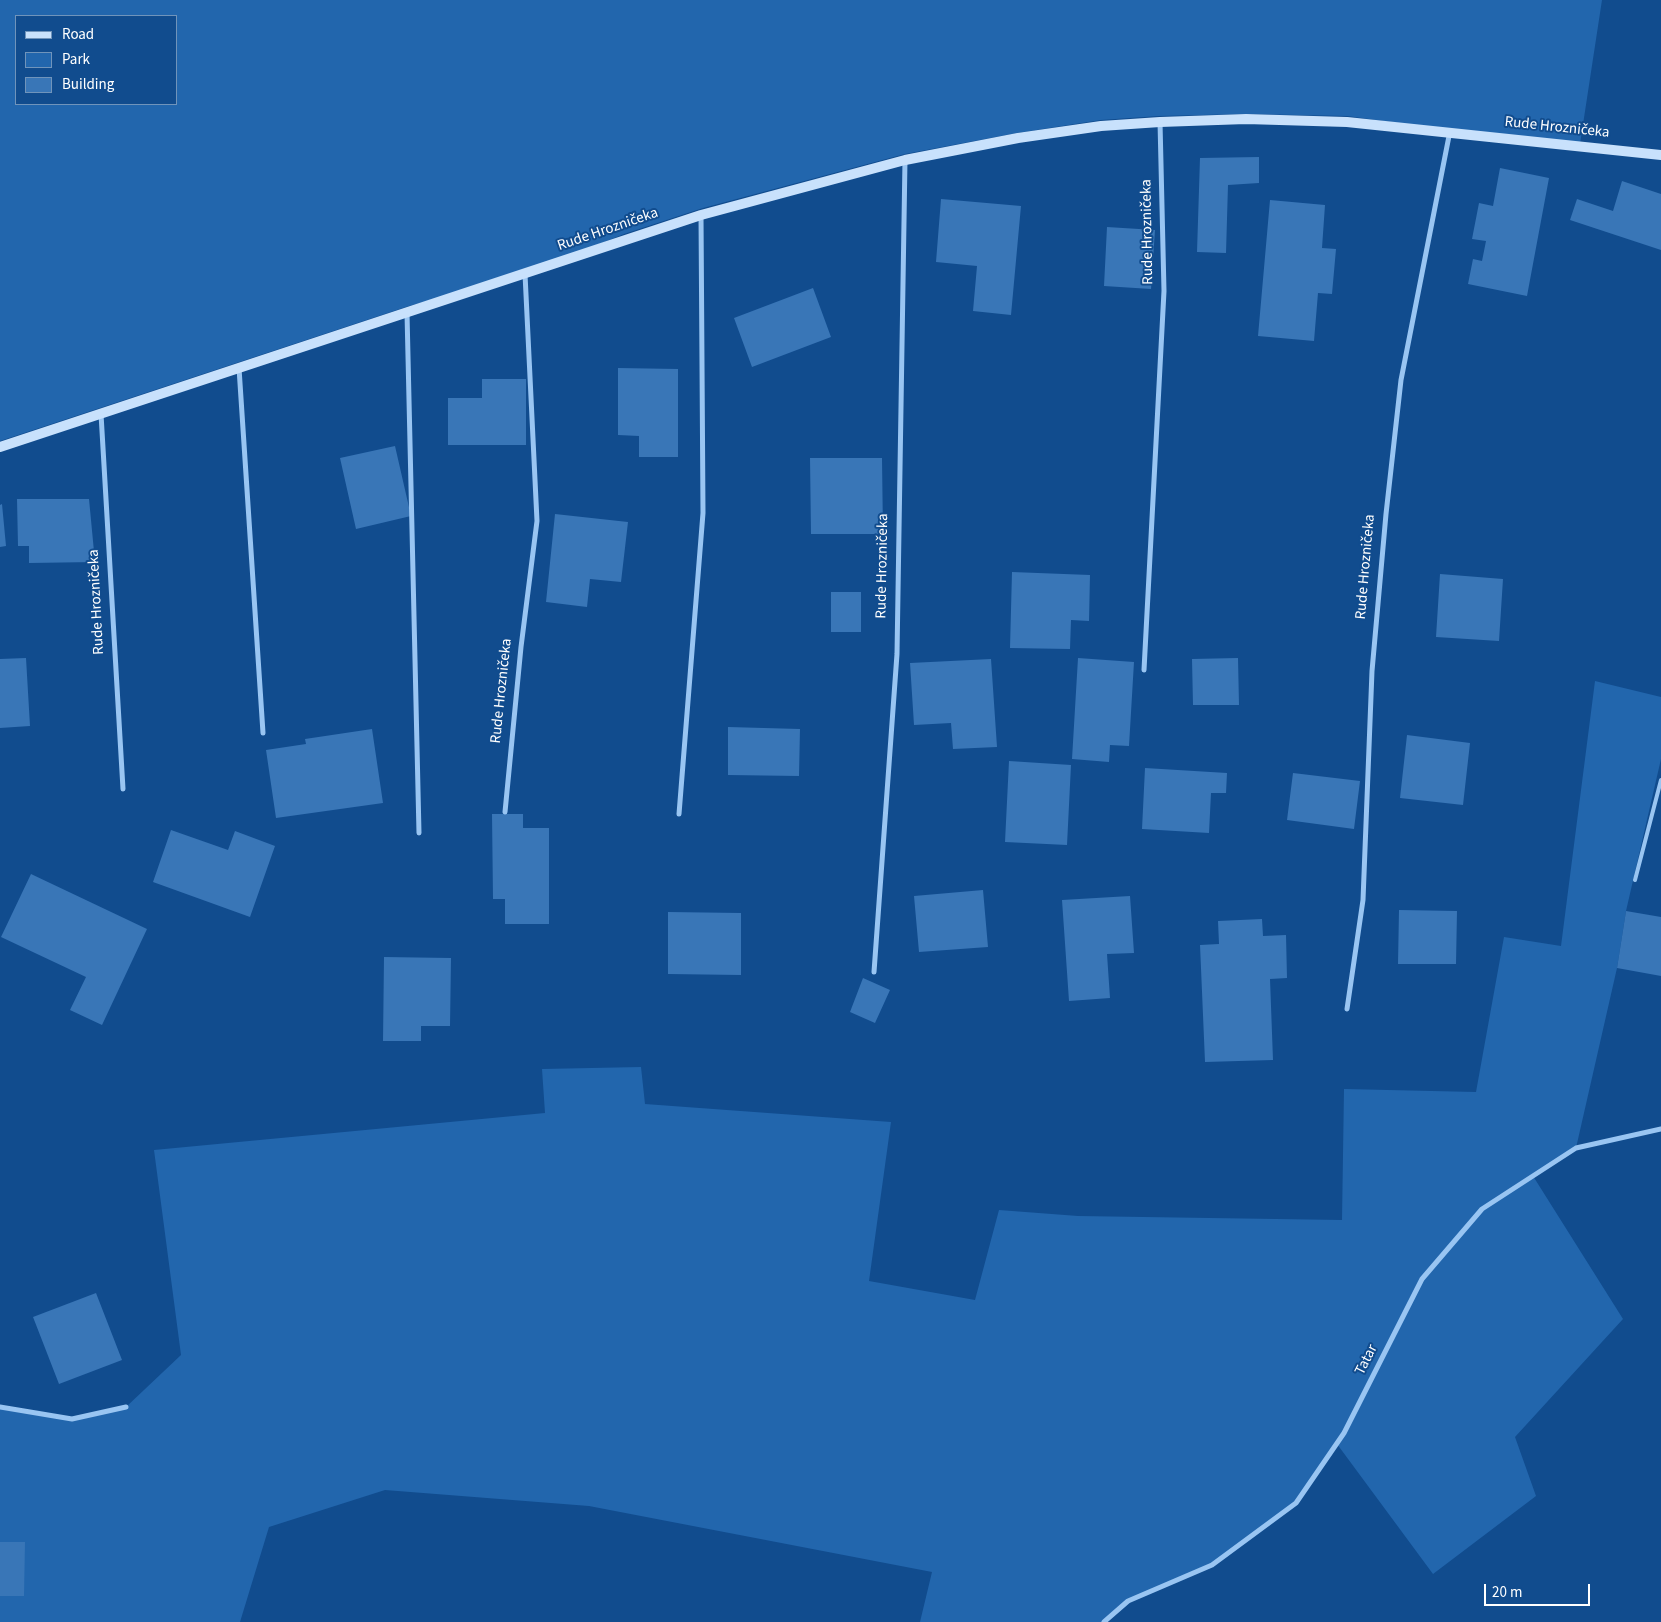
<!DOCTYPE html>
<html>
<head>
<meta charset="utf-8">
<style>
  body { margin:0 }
  #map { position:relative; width:1661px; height:1622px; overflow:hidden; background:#114c8e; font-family:"Source Sans 3",sans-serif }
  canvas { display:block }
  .legend { position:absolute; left:15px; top:15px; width:162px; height:90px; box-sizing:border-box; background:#114c8e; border:1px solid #7094bb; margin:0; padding:6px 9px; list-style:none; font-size:15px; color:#fff }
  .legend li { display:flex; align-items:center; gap:10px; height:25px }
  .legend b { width:25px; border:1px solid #7094bb }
  .scale { position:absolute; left:1484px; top:1584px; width:106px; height:22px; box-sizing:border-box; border:2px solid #fff; border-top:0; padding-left:6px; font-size:15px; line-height:18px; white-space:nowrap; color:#fff; -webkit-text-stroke:4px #114c8e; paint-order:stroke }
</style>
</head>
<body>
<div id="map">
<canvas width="1661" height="1622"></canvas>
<ul class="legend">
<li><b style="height:6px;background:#c8e1fc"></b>Road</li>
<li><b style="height:14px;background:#2266ad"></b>Park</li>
<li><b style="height:14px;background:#3976b7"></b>Building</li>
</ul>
<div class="scale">20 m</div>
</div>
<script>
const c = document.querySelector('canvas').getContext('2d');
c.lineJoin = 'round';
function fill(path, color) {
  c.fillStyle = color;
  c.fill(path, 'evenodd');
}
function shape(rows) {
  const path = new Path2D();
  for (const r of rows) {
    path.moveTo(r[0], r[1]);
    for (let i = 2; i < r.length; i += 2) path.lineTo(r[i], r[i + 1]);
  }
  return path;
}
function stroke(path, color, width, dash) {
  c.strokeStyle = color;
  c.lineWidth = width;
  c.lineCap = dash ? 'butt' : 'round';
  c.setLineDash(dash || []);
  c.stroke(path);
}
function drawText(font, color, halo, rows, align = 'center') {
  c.font = font + ' "Source Sans 3",sans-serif';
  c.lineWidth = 4;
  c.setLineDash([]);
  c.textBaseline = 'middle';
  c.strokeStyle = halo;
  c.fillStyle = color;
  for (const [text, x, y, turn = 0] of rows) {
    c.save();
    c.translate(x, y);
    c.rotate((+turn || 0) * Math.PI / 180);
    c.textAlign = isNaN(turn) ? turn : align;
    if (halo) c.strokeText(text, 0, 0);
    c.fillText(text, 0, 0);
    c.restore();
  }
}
const green = shape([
  [0,0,1602,0,1580,144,1450,130,1347,116,1246,114,1159,116,1101,120,1017,133,905,154,703,208,624,234,525,274,409,306,0,441],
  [16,16,176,16,176,104,16,104],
  [1595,681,1661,697,1661,759,1626,911,1617,968,1576,1148,1533,1176,1623,1319,1515,1437,1536,1496,1433,1574,1337,1444,1296,1503,1212,1565,1128,1601,1104,1622,920,1622,932,1572,589,1506,385,1490,269,1527,240,1622,0,1622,0,1407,72,1419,126,1407,181,1355,154,1150,545,1113,542,1069,641,1067,645,1104,891,1122,869,1281,975,1300,999,1210,1078,1216,1342,1220,1344,1089,1476,1092,1504,937,1561,946]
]);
const building = shape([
  [1259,157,1259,183,1228,185,1226,253,1197,252,1200,158],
  [1500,168,1549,178,1527,296,1468,284,1473,259,1482,261,1486,241,1472,239,1479,203,1493,206],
  [1622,181,1661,194,1661,250,1570,220,1577,199,1613,211],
  [941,199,1021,206,1011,315,973,311,977,266,936,262],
  [1270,200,1325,205,1322,248,1336,249,1332,294,1318,293,1314,341,1258,336],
  [1107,227,1155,230,1151,289,1104,286],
  [813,288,831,337,752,367,734,318],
  [618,368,678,369,678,457,639,457,639,436,618,435],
  [482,379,526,379,526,445,448,445,448,398,482,398],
  [395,446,411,516,356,529,340,458],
  [810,458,882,458,883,534,811,534],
  [17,499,89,499,95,562,29,563,29,546,18,546],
  [2,504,6,546,0,547,0,505],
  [555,514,628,522,621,582,590,579,587,607,546,602],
  [1012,572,1090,575,1089,621,1071,620,1070,649,1010,648],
  [1440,574,1503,579,1499,641,1436,637],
  [831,592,861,592,861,632,831,632],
  [26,658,30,726,0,728,0,659],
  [1078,658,1134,662,1129,746,1110,745,1109,762,1072,759],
  [1238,658,1239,705,1193,705,1192,659],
  [991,659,997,747,953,749,951,723,914,725,910,663],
  [728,727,800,729,799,776,728,775],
  [372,729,383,803,276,818,266,750,306,744,305,739],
  [1407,735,1470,743,1463,805,1400,798],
  [1009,761,1071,765,1067,845,1005,842],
  [1145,768,1227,773,1226,793,1211,793,1209,833,1142,829],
  [1293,773,1360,781,1354,829,1287,820],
  [492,814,523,814,523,828,549,828,549,924,505,924,505,899,493,899],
  [171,830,228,850,235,831,275,846,250,917,153,882],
  [31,874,147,929,102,1025,70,1010,86,977,1,937],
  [983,890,988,947,919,952,914,896],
  [1130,896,1134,953,1107,954,1110,998,1069,1001,1062,900],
  [1399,910,1457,911,1456,964,1398,964],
  [1626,911,1661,917,1661,976,1617,968],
  [668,912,741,913,741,975,668,974],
  [1262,919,1263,936,1286,935,1287,978,1270,979,1273,1060,1205,1062,1200,945,1219,944,1218,921],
  [384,957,451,958,450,1026,421,1026,421,1041,383,1041],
  [863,978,890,990,875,1023,850,1012],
  [96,1293,122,1360,59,1384,33,1317],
  [0,1542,25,1542,24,1596,0,1596]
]);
const lane = shape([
  [1635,880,1661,780]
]);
const street = shape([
  [407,313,419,833],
  [239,368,263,733],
  [101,414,123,789],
  [1144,670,1164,291,1160,122],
  [505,812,521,647,537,521,525,274],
  [679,814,703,513,701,215],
  [874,972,897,654,905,160],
  [1347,1009,1363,900,1372,671,1386,514,1401,380,1450,131],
  [0,1407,72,1419,126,1407],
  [1104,1622,1128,1601,1212,1565,1296,1503,1344,1433,1422,1279,1482,1209,1576,1148,1661,1129]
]);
const secondary = shape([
  [0,447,701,215,905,160,1018,138,1101,126,1160,122,1246,119,1347,122,1661,155]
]);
const streetNames = [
  ["Rude Hrozničeka",1557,128,6],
  ["Rude Hrozničeka",608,230,-19],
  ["Rude Hrozničeka",1148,232,-91],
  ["Rude Hrozničeka",883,566,-89],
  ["Rude Hrozničeka",1366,567,-85],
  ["Rude Hrozničeka",97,602,-93],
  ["Rude Hrozničeka",502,691,-84],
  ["Tatar",1367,1360,-63]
];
fill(green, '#2266ad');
fill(building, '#3976b7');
stroke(lane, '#99c5f2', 4);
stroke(street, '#99c5f2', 5);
stroke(secondary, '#c8e1fc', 10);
drawText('15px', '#fff', '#114c8e', streetNames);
</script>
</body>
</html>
